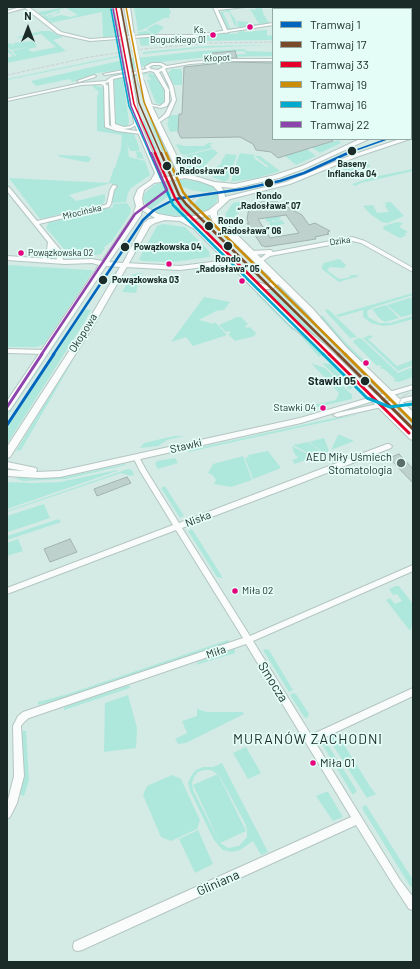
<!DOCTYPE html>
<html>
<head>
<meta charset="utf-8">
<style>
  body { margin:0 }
  #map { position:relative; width:420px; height:969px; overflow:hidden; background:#d4eae5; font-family:Barlow,sans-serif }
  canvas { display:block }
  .frame { position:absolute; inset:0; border:8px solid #1b2b28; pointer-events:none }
  .legend { position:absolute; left:272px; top:8px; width:140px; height:132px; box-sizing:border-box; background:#e4fdf7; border:1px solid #94a9a4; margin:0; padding:5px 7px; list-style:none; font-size:12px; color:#1b2b28 }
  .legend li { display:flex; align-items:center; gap:8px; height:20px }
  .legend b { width:20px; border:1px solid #94a9a4 }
  .north { position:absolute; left:8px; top:8px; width:40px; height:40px; -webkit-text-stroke:3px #e4fdf7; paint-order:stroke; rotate:0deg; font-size:11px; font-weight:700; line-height:16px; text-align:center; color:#1b2b28 }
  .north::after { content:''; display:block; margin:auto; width:14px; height:18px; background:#1b2b28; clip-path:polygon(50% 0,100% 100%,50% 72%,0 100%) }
</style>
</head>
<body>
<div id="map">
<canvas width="420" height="969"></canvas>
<div class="frame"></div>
<ul class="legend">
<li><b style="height:5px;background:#0065bd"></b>Tramwaj 1</li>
<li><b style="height:5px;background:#7a4b2a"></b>Tramwaj 17</li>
<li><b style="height:5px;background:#e4002b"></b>Tramwaj 33</li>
<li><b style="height:5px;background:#cb8d08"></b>Tramwaj 19</li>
<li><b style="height:5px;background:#00a9ce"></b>Tramwaj 16</li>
<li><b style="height:5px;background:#8e44ad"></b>Tramwaj 22</li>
</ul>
<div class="north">N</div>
</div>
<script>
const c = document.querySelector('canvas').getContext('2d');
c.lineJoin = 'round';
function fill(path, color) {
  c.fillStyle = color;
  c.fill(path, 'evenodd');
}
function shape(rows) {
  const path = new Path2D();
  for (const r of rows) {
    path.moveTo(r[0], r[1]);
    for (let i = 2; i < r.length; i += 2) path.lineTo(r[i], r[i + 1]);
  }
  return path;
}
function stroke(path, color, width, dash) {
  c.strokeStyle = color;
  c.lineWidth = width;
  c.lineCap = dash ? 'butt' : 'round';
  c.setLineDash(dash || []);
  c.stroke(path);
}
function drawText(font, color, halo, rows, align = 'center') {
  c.font = font + ' Barlow,sans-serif';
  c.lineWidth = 3.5;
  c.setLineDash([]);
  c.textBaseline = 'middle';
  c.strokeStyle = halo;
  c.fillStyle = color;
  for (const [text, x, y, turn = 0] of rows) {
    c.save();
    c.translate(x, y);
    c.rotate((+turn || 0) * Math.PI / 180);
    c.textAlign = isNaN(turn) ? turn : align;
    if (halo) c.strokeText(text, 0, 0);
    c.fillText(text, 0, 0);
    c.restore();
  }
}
const green = shape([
  [60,7,109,7,112,10,116,32,112,34,115,34,115,37,105,38,103,37,102,12,50,23,48,21,53,20,47,20,42,16,45,15,49,18,61,15,70,17,78,15,66,8,60,9,59,13,51,15,53,16,50,17,47,16,56,13,59,10,45,15,41,15,38,12,61,8],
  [134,7,168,7,171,12,169,16,170,18,165,18,166,17,142,30,138,31],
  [255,8,262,8,263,13,269,23,252,26,251,24,259,24,250,9,256,10],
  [222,9,230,10,231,11,229,11,235,19,237,26,235,26,229,12,223,12,230,28,242,28,243,27,238,27,237,21,248,22,251,27,235,29,228,29,220,12,227,11],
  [156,24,164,27,156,35,139,36,138,32,147,31,154,34,146,29],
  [264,30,267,30,267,36,273,35,273,40,196,41,141,46,139,38,198,37,227,33,232,34,234,34,232,32,236,34,239,33,236,32,243,31,246,32],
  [41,31,50,31,63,37,53,40,66,51,7,63,7,58,13,56,7,51,7,48,15,56,16,55,12,51,28,47,11,50,7,47,7,44,11,43,12,45,14,44,13,43,33,41,37,45,35,45,37,47,28,49,32,52,56,47,41,34,18,38,17,37],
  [273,45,199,48,143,54,143,52,208,46],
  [244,49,247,51,273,52,273,56,214,57,212,56,246,54,244,51,212,53,208,54,209,56,207,57,151,63,139,68,97,73,72,82,70,79,36,86,31,81,128,59,201,51],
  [118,56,119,57,7,80,7,79],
  [172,69,181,69,182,73,182,85,174,85,168,73],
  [147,73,148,74,123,79,129,122,128,126,121,126,116,124,114,80,118,78],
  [149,73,158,75,165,90,166,102,161,105,156,103,151,91,147,80,152,79,148,77],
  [95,85,100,87,104,87,105,126,111,130,130,132,134,134,140,150,136,151,141,152,144,159,137,158,136,151,131,151,129,149,127,142,129,157,145,161,150,175,131,188,128,193,126,202,112,203,114,191,117,186,111,183,69,195,76,201,105,194,105,201,103,204,40,219,9,178,109,183,114,168,127,169,115,168,121,149,122,135,97,131,97,96,99,92,92,86],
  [171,115,179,115,178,131,170,132,167,124,169,120,167,118],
  [149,120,154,123,175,169,173,170,164,151,162,151],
  [144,121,157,149,155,150,164,172,162,172,141,124],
  [339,140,341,143,320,153,311,147],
  [208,143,213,143,210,145,212,148,185,155,181,154,176,144,185,146,204,146],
  [213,149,218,153,201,169,190,170,181,157,185,156,186,157,188,155],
  [307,149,316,156,296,165,284,155],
  [240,153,255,155,253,157,255,157,254,158,266,167,269,167,255,156,260,156,280,171,257,178,231,182,236,164,238,164,236,163],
  [226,154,237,155,228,180,224,182,213,177,213,175,215,174,216,167,221,164,222,160],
  [57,155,87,156,91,158,89,162,85,162,60,157],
  [364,161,371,166,339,177,330,175],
  [413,169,413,171,361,183,355,186,352,184,373,177],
  [175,179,197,181,214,187,217,191,203,192,191,190,181,186],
  [170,180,174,190,173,193,150,210,148,209,143,199,145,193,154,185],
  [218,193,217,201,211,208,201,213,196,210,194,204,199,198],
  [180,198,195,215,182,216,161,215,153,212,168,202],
  [243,201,246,204,241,207,232,224,227,218,225,214,233,203],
  [391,202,404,216,388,223,382,222,370,214,363,206,373,205,377,213,389,212,385,206,386,205,385,203,379,203],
  [127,203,131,209,130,214,112,241,103,248,105,248,101,254,85,257,87,251,65,250,46,228,49,222,113,207,113,204],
  [280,216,281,218,279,219,280,220,274,221,272,220,272,222,282,220,285,224,278,225,280,230,274,231,269,224,270,222,267,222,265,218],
  [397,222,403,223,399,227,408,232,404,234,407,235,400,238,383,229,384,226],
  [162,224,185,227,209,251,210,257,172,262,142,261,139,259,157,226],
  [339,259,346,265,344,268,330,267,327,270,339,279,348,278,351,275,357,275,359,276,339,282,322,269,322,266,324,263],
  [7,265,91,270,93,271,44,344,37,347,7,347],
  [138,273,145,273,139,274,137,289,134,289,137,290,136,293,122,292,131,277,133,277,132,275],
  [101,276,7,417,7,415],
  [280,287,312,318,336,347,276,289],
  [272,291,334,353,296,321,267,292],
  [413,293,413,295,374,307,367,311,368,317,379,323,390,323,413,316,413,319,392,325,383,326,371,323,363,317,363,310,338,317,336,315],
  [256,294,258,294,292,328,322,353,322,355,319,357,298,333,291,329],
  [204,297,230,302,224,310,216,311,199,320,214,324,215,322,227,335,193,346,186,337,171,342],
  [413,297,413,314,401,317,387,305],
  [386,305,399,318,385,322,380,319,372,309],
  [85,309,91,310,85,321,7,444,7,427],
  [328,309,330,311,357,337,350,338,327,313,325,310],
  [322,315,346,343,365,361,361,362,344,345,321,317],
  [237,317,241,317,248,324,245,326,247,328,250,327,257,334,254,335,255,336,235,341,228,334,231,333,229,331,226,332,219,325],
  [371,335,373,337,368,339,397,366,413,360,413,365,398,371,363,338],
  [359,338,362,339,398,373,413,367,413,377,399,382,394,381,395,379,384,369,379,368,382,367,379,365,377,366,353,342,354,340],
  [75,357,21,450,16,451,46,402],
  [311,363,325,368,352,395,352,399,292,413,290,410,336,400,339,393],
  [322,363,330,364,353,388,349,390],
  [361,414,188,452,188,450,329,419],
  [338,435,340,435,354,441,331,450],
  [174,436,184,436,167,440,158,446,140,448,144,443],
  [324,438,329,451,324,453,309,442],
  [308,442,323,453,314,456,293,445],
  [292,446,313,457,295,464,292,460,298,458,294,453],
  [268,451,281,468,253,479,245,458,249,457,248,455],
  [243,456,252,480,231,487,214,484,216,480,213,475,208,473,213,464],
  [175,458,178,463,158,469,155,464,157,461],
  [125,464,126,465,66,479,23,481,14,478,23,477,32,479,65,477],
  [128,469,132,470,134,475,131,476,121,473,7,512,7,511],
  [117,470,117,471,7,509,7,484,10,482,32,483,60,482],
  [165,486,184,516,180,518,161,488],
  [44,504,50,518,8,532,7,516],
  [59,519,61,522,7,540,7,536],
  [192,529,223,578,217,577,188,531],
  [18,539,23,551,7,556,7,543],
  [396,586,399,586,413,604,413,623,410,631,386,600,390,598,395,604,402,601,397,594,393,595,389,589],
  [228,640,230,643,57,701,38,705,38,702,68,694],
  [235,649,235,653,196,665,198,662],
  [266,649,269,650,293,690,289,692,263,650],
  [129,685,130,688,64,710,64,707],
  [293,693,296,694,309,714,308,717,305,718,290,695],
  [128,695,137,728,136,748,104,752,105,703],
  [197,709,207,712,243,712,244,714,186,743,178,744,175,739,187,733,182,721,197,716],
  [24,731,26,731,29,780,24,796,17,794,19,732],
  [336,732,371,788,376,794,367,798,327,736],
  [323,737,357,791,353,795,319,739],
  [246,747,261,773,248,779,233,753],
  [222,763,268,852,261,855,253,841,240,850,232,852,223,850,214,840,190,791,188,783,191,776,196,770,203,767,213,767],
  [204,770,211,770,219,775,246,825,247,831,247,837,239,846,228,848,220,843,246,831,218,774,193,785,220,843,193,790,192,783,194,777,198,772],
  [172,775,181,779,200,820,197,829,171,841,161,837,143,795,147,786],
  [326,792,328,792,343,817,333,821,316,796],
  [366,805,413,880,413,887,410,886,363,810,362,807],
  [198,830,213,864,195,873,179,839]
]);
const building = shape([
  [235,51,237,58,213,59,212,53,235,51],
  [230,62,273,63,273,139,332,139,333,141,278,158,271,152,256,150,253,144,240,137,181,138,178,132,179,114,182,114,184,67,230,62],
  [262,202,278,202,302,215,309,225,315,223,330,231,327,233,329,234,315,237,316,239,265,247,264,246,262,246,247,223,249,223,247,220,249,207,262,202],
  [286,215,299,233,270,238,258,219,286,215],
  [399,454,413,469,413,483,389,458,399,454],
  [127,477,131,483,97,496,94,489,127,477],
  [70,539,77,552,50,562,44,549,70,539]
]);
const minor = shape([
  [213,7,217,8,245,7,218,10,228,32,226,33,224,32,213,7],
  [230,59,273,59,273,61,230,61,190,64,167,68,165,69,173,86,176,100,169,116,158,123,156,122,165,114,172,100,169,86,162,71,159,72,169,90,169,102,167,106,161,108,148,105,150,104,160,106,165,102,165,90,154,72,150,71,113,79,115,124,124,127,130,126,137,122,139,123,131,128,124,129,117,128,143,132,143,134,141,134,117,131,105,127,104,86,101,84,81,85,7,101,7,99,81,83,106,81,111,77,147,69,145,67,146,66,152,63,161,63,167,66,190,62,230,59],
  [153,65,160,65,163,67,158,70,151,69,149,67,153,65],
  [109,82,111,125,112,127,109,125,108,86,105,83,109,82],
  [123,70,124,70,124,72,105,75,103,74,123,70],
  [94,75,96,76,95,77,79,82,77,81,94,75],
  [411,134,413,134,413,136,411,136,411,134],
  [113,185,117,186,114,190,111,204,109,207,39,224,62,252,63,261,60,263,57,261,56,252,53,248,53,250,47,261,43,261,42,260,47,250,48,242,7,191,7,187,9,187,37,221,105,205,107,204,110,190,113,185],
  [352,237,365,241,413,268,413,272,361,243,352,241,270,256,259,264,256,262,257,261,266,254,250,255,247,253,250,251,271,250,273,252,352,237],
  [7,349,45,350,48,352,45,354,7,353,7,349],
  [387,444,389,444,392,446,391,448,288,488,182,528,250,636,413,565,413,571,253,641,311,735,413,688,413,696,315,742,400,880,413,897,413,910,409,909,394,886,356,825,82,950,78,951,74,950,73,946,74,942,351,817,246,644,29,718,24,722,21,726,24,776,17,803,10,817,7,819,7,804,14,776,13,726,18,716,23,712,243,638,176,530,7,594,7,588,173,525,140,471,133,457,134,455,138,455,146,470,179,523,387,444]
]);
const tertiary = shape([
  [20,7,29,7,61,32,90,39,147,35,196,35,273,23,273,25,196,37,147,37,90,41,58,34,25,8,7,13,7,11,20,7],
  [411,19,413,19,413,21,411,21,411,19],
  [220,261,234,263,237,265,234,267,220,265,180,270,125,267,122,265,125,263,180,266,220,261],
  [413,385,413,389,301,423,60,477,40,478,7,476,7,470,25,471,7,468,7,462,36,468,37,470,36,472,60,471,300,418,413,385],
  [413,396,413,400,337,417,333,415,337,413,413,396]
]);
const secondary = shape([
  [114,7,120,7,125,36,120,35,114,7],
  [124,7,130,7,134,36,129,35,124,7],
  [141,79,144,81,153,108,185,173,214,182,235,184,275,175,302,166,360,139,369,139,306,168,279,178,235,188,221,187,224,191,225,197,286,182,352,155,400,139,410,139,356,157,290,184,230,199,217,211,217,215,313,309,346,347,413,412,413,420,410,419,340,351,307,313,278,284,272,289,264,289,297,322,325,345,413,431,413,440,410,439,319,349,291,326,193,228,180,221,165,220,155,223,150,226,92,328,10,457,7,458,7,447,84,328,120,267,106,266,10,410,7,411,7,401,99,265,92,263,65,264,7,260,7,256,65,260,92,259,102,261,133,215,136,206,134,198,138,189,151,180,155,173,134,123,128,81,133,82,140,123,161,173,159,178,179,175,147,108,138,81,141,79],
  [185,178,199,181,213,186,218,191,219,202,209,210,194,216,175,217,158,214,143,205,142,198,144,190,154,183,185,178],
  [142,210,155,218,149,219,144,223,123,263,109,262,141,215,142,210],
  [210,215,213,222,271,278,271,282,266,285,255,281,199,224,190,220,210,215],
  [413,124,413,128,411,129,411,125,413,124]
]);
const tram = shape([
  [194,212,190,206,191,201,197,196,211,192],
  [405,421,399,412,399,403,403,396,409,393]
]);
const rail = shape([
  [411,44,413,44],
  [7,75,90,57,143,49,209,43,273,42]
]);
const secondaryBridge = shape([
  [123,35,130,82],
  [132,35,141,81]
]);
const tram1Far2 = shape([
  [345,154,387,139]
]);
const tram1Far1 = shape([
  [53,355,143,220,154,210,175,199,243,189,280,181,304,173,348,153]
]);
const tram1 = shape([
  [7,425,54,354]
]);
const tram2Far2 = shape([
  [121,7,139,103,161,154]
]);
const tram2Far1 = shape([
  [161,153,179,195,186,204,339,355]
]);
const tram2 = shape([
  [338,354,413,429]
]);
const tram3Far2 = shape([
  [116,8,134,104,156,154]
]);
const tram3Far1 = shape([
  [155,153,175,198,182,208,330,355]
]);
const tram3 = shape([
  [329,354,409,433]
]);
const tram4Far2 = shape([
  [126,7,144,102,166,154]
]);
const tram4Far1 = shape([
  [166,153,183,192,190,201,346,355]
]);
const tram4 = shape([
  [345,354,413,422]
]);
const tram5Far2 = shape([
  [111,9,129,106,150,154]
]);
const tram5Far1 = shape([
  [150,153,173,205,324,355]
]);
const tram5 = shape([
  [323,354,367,398,390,407,413,404]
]);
const tram6Far2 = shape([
  [113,9,131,106,151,154]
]);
const tram6Far1 = shape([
  [41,355,135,214,167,190,151,153]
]);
const tram6 = shape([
  [7,407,42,354]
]);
const markers = [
  [250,27,3.5,"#e5007d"],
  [213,35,3.5,"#e5007d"],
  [352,151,5,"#1b2b28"],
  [167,166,5,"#1b2b28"],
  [269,183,5,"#1b2b28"],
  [209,226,5,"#1b2b28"],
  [228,246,5,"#1b2b28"],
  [125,247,5,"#1b2b28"],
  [21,253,3.5,"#e5007d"],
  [169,264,3.5,"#e5007d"],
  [103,280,5,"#1b2b28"],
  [242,281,3.5,"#e5007d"],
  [366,363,3.5,"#e5007d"],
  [365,381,5,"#1b2b28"],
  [323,408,3.5,"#e5007d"],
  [401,463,5,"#5c6e6a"],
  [235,591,3.5,"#e5007d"],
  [313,763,3.5,"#e5007d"]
];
const farBusnames = [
  ["Ks.",206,30],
  ["Boguckiego 01",206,40],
  ["Powązkowska 02",28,253,"left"]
];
const farStreetnames = [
  ["Kłopot",217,58,-3],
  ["Młocińska",82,212,-13],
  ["Dzika",340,241,-7]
];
const farStopnames = [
  ["Rondo",176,161],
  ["„Radosława” 09",176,171],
  ["Baseny",352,164,"center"],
  ["Inflancka 04",352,174,"center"],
  ["Rondo",269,196,"center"],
  ["„Radosława” 07",269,206,"center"],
  ["Rondo",218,221],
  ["„Radosława” 06",218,231],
  ["Powązkowska 04",134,247],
  ["Rondo",228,259,"center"],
  ["„Radosława” 05",228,269,"center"],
  ["Powązkowska 03",112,280]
];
const busNames = [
  ["Stawki 04",316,408],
  ["Miła 02",242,591,"left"]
];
const streetNames = [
  ["Okopowa",83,333,-58],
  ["Stawki",186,446,-13],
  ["Niska",198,519,-21],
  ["Miła",216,652,-19]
];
const stopNames = [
  ["Stawki 05",356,381]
];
const poiNames = [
  ["AED Miły Uśmiech",392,457],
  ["Stomatologia",392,470]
];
const nearBusnames = [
  ["Miła 01",320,763]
];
const nearStreetnames = [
  ["Smocza",273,682,58],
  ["Gliniana",218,883,-24]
];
const nearNeighbourhoodnames = [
  ["MURANÓW ZACHODNI",308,739]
];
fill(green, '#aee8dc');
fill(building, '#bfd1cd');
stroke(building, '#a1b2af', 1);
stroke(minor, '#b4c6c2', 2);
stroke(tertiary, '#b4c6c2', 2);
stroke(secondary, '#b4c6c2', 2);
fill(minor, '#f9fcfb');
fill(tertiary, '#f9fcfb');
fill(secondary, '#f9fcfb');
stroke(tram, '#cbd0cf', 1);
stroke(rail, '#cbd0cf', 1, [3.5, 1.5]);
stroke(secondaryBridge, '#b4c6c2', 6, []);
stroke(secondaryBridge, '#f9fcfb', 5.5);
stroke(tram1Far2, '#0065bd', 1.5);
stroke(tram1Far1, '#0065bd', 2.5);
stroke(tram1, '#0065bd', 3);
stroke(tram2Far2, '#7a4b2a', 1.5);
stroke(tram2Far1, '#7a4b2a', 2.5);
stroke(tram2, '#7a4b2a', 3);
stroke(tram3Far2, '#e4002b', 1.5);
stroke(tram3Far1, '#e4002b', 2.5);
stroke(tram3, '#e4002b', 3);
stroke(tram4Far2, '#cb8d08', 1.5);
stroke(tram4Far1, '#cb8d08', 2.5);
stroke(tram4, '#cb8d08', 3);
stroke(tram5Far2, '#00a9ce', 1.5);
stroke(tram5Far1, '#00a9ce', 2.5);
stroke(tram5, '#00a9ce', 3);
stroke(tram6Far2, '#8e44ad', 1.5);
stroke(tram6Far1, '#8e44ad', 2.5);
stroke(tram6, '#8e44ad', 3);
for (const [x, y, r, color] of markers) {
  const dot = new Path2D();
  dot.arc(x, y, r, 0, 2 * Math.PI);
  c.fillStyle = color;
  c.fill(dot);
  stroke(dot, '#e4fdf7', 1.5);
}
drawText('9px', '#1b2b28', '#e4fdf7', farBusnames, 'right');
drawText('9px', '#1b2b28', '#e4fdf7', farStreetnames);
drawText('bold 9px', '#1b2b28', '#e4fdf7', farStopnames, 'left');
drawText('10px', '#1b2b28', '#e4fdf7', busNames, 'right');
drawText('11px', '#1b2b28', '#e4fdf7', streetNames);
drawText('bold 11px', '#1b2b28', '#e4fdf7', stopNames, 'right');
drawText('11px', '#1b2b28', '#e4fdf7', poiNames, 'right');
drawText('12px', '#1b2b28', '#e4fdf7', nearBusnames, 'left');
drawText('13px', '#1b2b28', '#e4fdf7', nearStreetnames);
c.letterSpacing = '1px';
drawText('14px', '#1b2b28', '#e4fdf7', nearNeighbourhoodnames);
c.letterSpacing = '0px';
</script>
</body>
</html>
